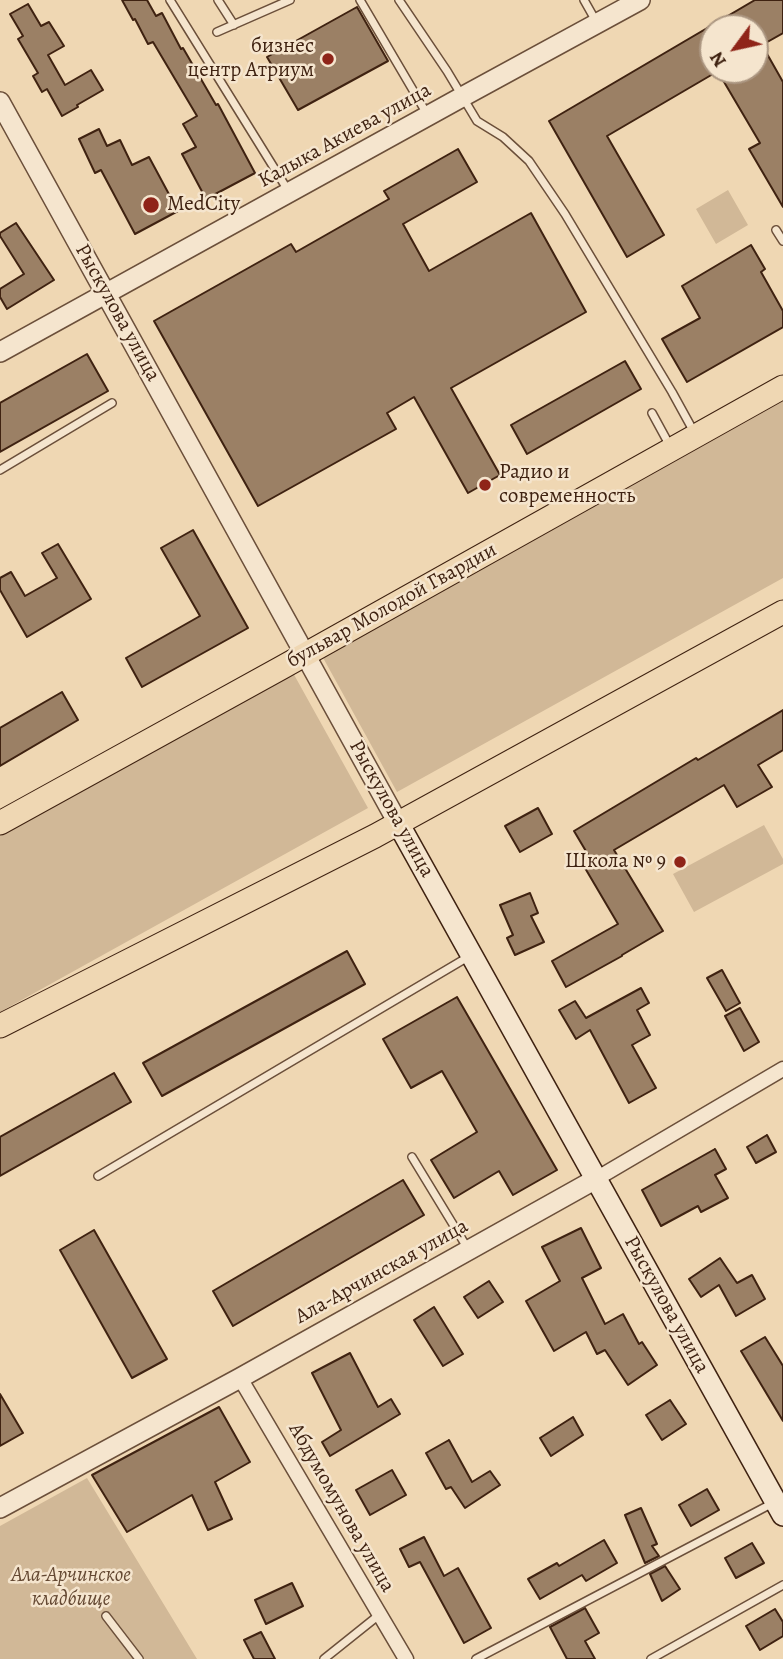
<!DOCTYPE html>
<html>
<head>
<meta charset="utf-8">
<style>
  body { margin:0 }
  #map { position:relative; width:783px; height:1659px; overflow:hidden; background:#efd7b3; font-family:Alegreya,serif }
  canvas { display:block }
  .north { position:absolute; left:699px; top:14px; width:70px; height:70px; box-sizing:border-box; background:#f5e5ce; border:2px solid #ac9782; border-radius:50%; rotate:237deg; font-size:19px; font-weight:700; line-height:28px; text-align:center; color:#3f2211 }
  .north::after { content:''; display:block; margin:auto; width:24px; height:32px; background:#8f2418; clip-path:polygon(50% 0,100% 100%,50% 72%,0 100%) }
</style>
</head>
<body>
<div id="map">
<canvas width="783" height="1659"></canvas>
<div class="north">N</div>
</div>
<script>
const c = document.querySelector('canvas').getContext('2d');
c.lineJoin = 'round';
function fill(path, color) {
  c.fillStyle = color;
  c.fill(path, 'evenodd');
}
function shape(rows) {
  const path = new Path2D();
  for (const r of rows) {
    path.moveTo(r[0], r[1]);
    for (let i = 2; i < r.length; i += 2) path.lineTo(r[i], r[i + 1]);
  }
  return path;
}
function stroke(path, color, width, dash) {
  c.strokeStyle = color;
  c.lineWidth = width;
  c.lineCap = dash ? 'butt' : 'round';
  c.setLineDash(dash || []);
  c.stroke(path);
}
function drawText(font, color, halo, rows, align = 'center') {
  c.font = font + ' Alegreya,serif';
  c.lineWidth = 5;
  c.setLineDash([]);
  c.textBaseline = 'middle';
  c.strokeStyle = halo;
  c.fillStyle = color;
  for (const [text, x, y, turn = 0] of rows) {
    c.save();
    c.translate(x, y);
    c.rotate((+turn || 0) * Math.PI / 180);
    c.textAlign = isNaN(turn) ? turn : align;
    if (halo) c.strokeText(text, 0, 0);
    c.fillText(text, 0, 0);
    c.restore();
  }
}
const green = shape([
  [728,190,748,225,716,244,696,209],
  [783,399,783,578,397,792,321,654],
  [292,671,368,808,0,1012,0,832],
  [764,825,783,859,783,864,694,912,673,874],
  [87,1478,197,1659,0,1659,0,1526]
]);
const building = shape([
  [122,0,147,0,156,16,162,13,181,49,183,48,216,105,218,104,255,173,206,199,182,154,196,147,183,124,197,116,153,42,148,44,135,19,133,20,122,0],
  [755,0,783,0,783,33,762,45,783,82,783,207,749,149,760,143,717,70,755,70,755,28,713,28,713,74,607,136,664,235,627,257,549,121,755,0],
  [28,4,41,26,49,22,64,46,48,55,65,85,91,70,103,90,77,105,78,107,62,116,47,89,42,92,33,76,38,73,18,39,23,36,10,14,28,4],
  [357,7,388,61,298,110,267,57,357,7],
  [99,129,107,146,120,140,132,165,149,157,178,211,135,234,101,170,95,173,79,139,99,129],
  [458,149,477,182,403,224,429,271,531,213,586,312,451,388,500,475,468,493,414,397,387,413,396,429,258,506,154,321,291,244,296,252,389,199,384,191,458,149],
  [16,223,54,280,7,309,0,297,0,289,24,274,0,236,0,233,16,223],
  [751,245,765,269,761,272,783,311,783,327,687,382,662,339,700,318,682,286,751,245],
  [87,354,108,391,0,452,0,403,87,354],
  [625,361,641,389,527,454,511,425,625,361],
  [193,530,248,628,142,687,126,658,200,616,161,548,193,530],
  [58,544,91,599,27,637,0,590,0,578,11,572,25,596,57,578,42,553,58,544],
  [62,692,78,720,0,766,0,728,62,692],
  [783,710,783,750,758,765,772,787,737,807,724,785,614,850,663,931,622,955,622,956,566,987,552,961,618,924,585,868,593,863,574,831,696,758,698,760,783,710],
  [538,808,552,834,520,852,505,826,538,808],
  [530,893,538,913,531,916,544,942,515,955,507,938,513,935,500,905,530,893],
  [347,951,365,984,162,1096,143,1063,347,951],
  [722,970,740,1003,726,1011,707,978,722,970],
  [641,988,649,1003,637,1010,650,1035,632,1045,656,1088,629,1103,590,1030,576,1039,559,1010,575,1001,586,1018,641,988],
  [457,997,557,1170,513,1195,499,1171,454,1198,431,1160,477,1132,442,1071,411,1088,383,1039,457,997],
  [740,1008,759,1042,744,1051,725,1016,740,1008],
  [114,1073,131,1102,0,1176,0,1137,114,1073],
  [767,1135,776,1152,756,1163,747,1147,767,1135],
  [715,1149,726,1169,715,1175,728,1198,701,1212,698,1206,661,1226,642,1190,715,1149],
  [403,1180,424,1215,233,1326,213,1291,403,1180],
  [581,1228,601,1268,582,1278,605,1324,623,1314,639,1344,642,1342,657,1365,628,1385,605,1350,597,1354,586,1332,554,1351,526,1301,560,1281,542,1247,581,1228],
  [94,1230,167,1359,132,1378,60,1250,94,1230],
  [720,1258,737,1283,752,1275,765,1299,736,1316,719,1285,701,1297,689,1279,720,1258],
  [489,1281,503,1302,478,1318,464,1297,489,1281],
  [434,1307,463,1354,443,1366,414,1320,434,1307],
  [765,1337,783,1366,783,1421,741,1351,765,1337],
  [350,1353,378,1407,391,1399,400,1414,330,1456,322,1442,341,1430,312,1373,350,1353],
  [0,1394,23,1433,0,1446,0,1394],
  [670,1400,686,1424,662,1440,646,1415,670,1400],
  [219,1407,250,1462,215,1482,232,1519,208,1530,192,1495,127,1532,92,1475,219,1407],
  [573,1417,583,1435,551,1456,540,1438,573,1417],
  [449,1440,472,1482,490,1471,500,1485,465,1508,451,1487,446,1489,426,1453,449,1440],
  [392,1470,406,1495,370,1515,356,1490,392,1470],
  [707,1489,719,1510,691,1526,679,1505,707,1489],
  [641,1508,657,1544,652,1546,659,1556,645,1563,625,1515,641,1508],
  [424,1537,444,1576,458,1568,491,1628,464,1643,420,1562,409,1567,400,1549,424,1537],
  [604,1540,617,1563,586,1581,582,1575,540,1599,528,1579,557,1563,559,1566,604,1540],
  [752,1543,764,1563,736,1578,725,1558,752,1543],
  [665,1566,680,1589,662,1601,650,1574,665,1566],
  [292,1583,303,1606,266,1624,255,1600,292,1583],
  [585,1608,599,1633,585,1641,595,1659,567,1659,550,1627,585,1608],
  [775,1609,783,1622,783,1636,760,1650,746,1626,775,1609],
  [261,1632,275,1659,254,1659,244,1640,261,1632]
]);
const service = shape([
  [170,0,289,192],
  [218,0,234,25],
  [360,0,427,114],
  [399,0,447,71,477,121,503,137,529,161,565,214,672,392,694,432],
  [584,0,597,23],
  [217,32,290,0],
  [776,230,783,241],
  [652,413,670,446],
  [0,470,112,403],
  [412,1157,468,1249],
  [98,1176,468,957],
  [106,1616,139,1659],
  [324,1659,379,1615],
  [476,1659,773,1503],
  [651,1659,783,1585]
]);
const minor = shape([
  [596,1179,783,1069],
  [240,1378,406,1659]
]);
const tertiary = shape([
  [0,102,398,823],
  [0,352,462,97,640,0],
  [0,1508,240,1378,596,1179]
]);
const secondary = shape([
  [398,823,783,1515]
]);
const primary = shape([
  [0,823,281,668,783,387],
  [0,1026,375,836,783,612]
]);
const markers = [
  [328,59,7,"#8f2418"],
  [151,205,9,"#8f2418"],
  [485,485,7,"#8f2418"],
  [680,862,7,"#8f2418"]
];
const poiNames = [
  ["бизнес",314,47],
  ["центр Атриум",314,71],
  ["MedCity",167,205,"left"],
  ["Радио и",499,473,"left"],
  ["современность",499,497,"left"],
  ["Школа № 9",666,862]
];
const streetNames = [
  ["Калыка Акиева улица",345,136,-29],
  ["Рыскулова улица",117,313,61],
  ["бульвар Молодой Гвардии",392,606,-29],
  ["Рыскулова улица",391,809,61],
  ["Ала-Арчинская улица",382,1272,-29],
  ["Рыскулова улица",666,1305,61],
  ["Абдумомунова улица",341,1508,60]
];
const parkNames = [
  ["Ала-Арчинское",71,1576],
  ["кладбище",71,1600]
];
fill(green, '#d1b897');
fill(building, '#9b8065');
stroke(building, '#3f2211', 2);
stroke(service, '#6b4f3a', 10);
stroke(minor, '#6b4f3a', 17);
stroke(tertiary, '#6b4f3a', 22);
stroke(secondary, '#3f2211', 24);
stroke(primary, '#3f2211', 25);
stroke(service, '#f5e5ce', 7);
stroke(minor, '#f5e5ce', 14);
stroke(tertiary, '#f5e5ce', 19);
stroke(secondary, '#f5e5ce', 21);
stroke(primary, '#efd7b3', 23);
for (const [x, y, r, color] of markers) {
  const dot = new Path2D();
  dot.arc(x, y, r, 0, 2 * Math.PI);
  c.fillStyle = color;
  c.fill(dot);
  stroke(dot, '#f5e5ce', 2.5);
}
drawText('21px', '#3f2211', '#f5e5ce', poiNames, 'right');
drawText('21px', '#3f2211', '#f5e5ce', streetNames);
drawText('italic 21px', '#644832', '#f5e5ce', parkNames);
</script>
</body>
</html>
